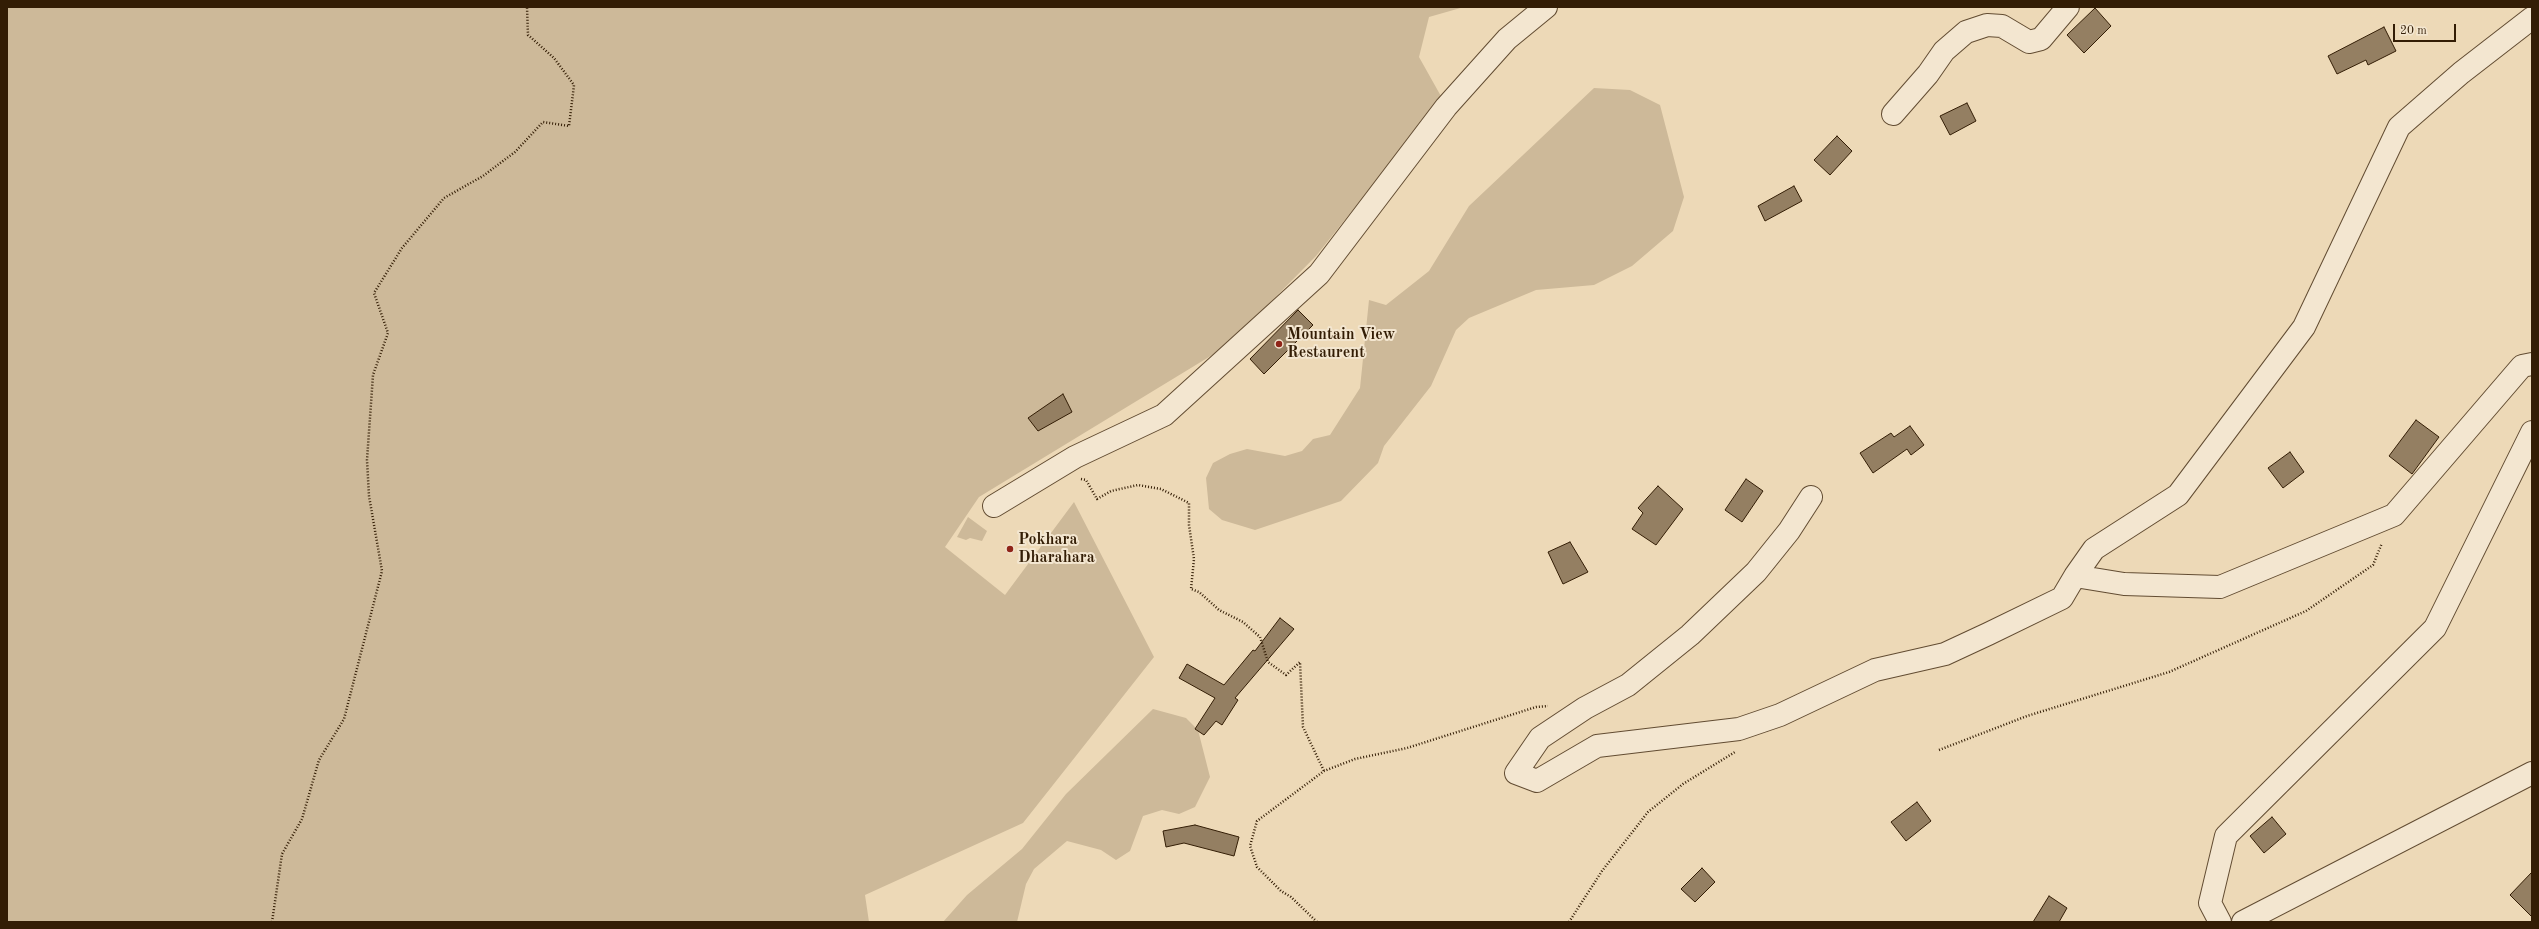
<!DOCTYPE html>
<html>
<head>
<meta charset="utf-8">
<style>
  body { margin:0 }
  #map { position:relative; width:2539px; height:929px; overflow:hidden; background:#edd9b7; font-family:"Old Standard TT",serif }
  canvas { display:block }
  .frame { position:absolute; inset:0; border:8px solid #331d05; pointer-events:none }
  .scale { position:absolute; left:2393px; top:24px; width:63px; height:18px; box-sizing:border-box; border:2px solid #331d05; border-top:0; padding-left:5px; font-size:12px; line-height:14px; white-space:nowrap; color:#331d05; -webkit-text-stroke:3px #f3e6d0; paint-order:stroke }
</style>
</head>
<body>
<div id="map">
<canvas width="2539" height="929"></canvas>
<div class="frame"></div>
<div class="scale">20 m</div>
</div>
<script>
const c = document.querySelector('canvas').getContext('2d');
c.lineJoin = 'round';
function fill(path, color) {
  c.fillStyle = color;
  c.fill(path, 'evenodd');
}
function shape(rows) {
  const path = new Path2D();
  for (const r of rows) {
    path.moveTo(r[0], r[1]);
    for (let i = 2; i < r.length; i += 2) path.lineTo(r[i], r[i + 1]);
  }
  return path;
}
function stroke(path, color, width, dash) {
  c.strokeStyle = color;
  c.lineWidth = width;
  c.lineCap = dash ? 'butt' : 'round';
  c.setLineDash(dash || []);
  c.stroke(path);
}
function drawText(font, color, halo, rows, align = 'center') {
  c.font = font + ' "Old Standard TT",serif';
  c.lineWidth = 4;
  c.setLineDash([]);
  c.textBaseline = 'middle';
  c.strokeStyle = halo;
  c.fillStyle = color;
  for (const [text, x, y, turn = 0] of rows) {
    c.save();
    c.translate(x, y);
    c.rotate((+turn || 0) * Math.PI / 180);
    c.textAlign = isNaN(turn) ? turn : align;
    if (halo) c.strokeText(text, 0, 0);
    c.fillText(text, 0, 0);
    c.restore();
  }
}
const green = shape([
  [7,7,1464,7,1429,17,1419,57,1442,98,1316,256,1227,346,979,497,945,547,1005,595,1074,502,1154,657,1023,823,865,895,869,922,7,922],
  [1594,88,1630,90,1660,105,1684,197,1673,231,1632,266,1594,285,1536,290,1469,318,1456,330,1431,386,1384,446,1378,463,1341,501,1255,530,1222,520,1209,509,1206,478,1213,463,1230,454,1247,449,1285,456,1302,451,1313,439,1330,435,1360,388,1369,300,1386,305,1429,271,1469,206],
  [968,517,987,531,982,541,970,538,966,540,957,537],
  [1153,709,1186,718,1198,730,1210,777,1195,807,1179,814,1162,810,1143,816,1130,851,1116,860,1101,850,1067,841,1034,869,1026,884,1017,922,943,922,967,895,1022,849,1066,794]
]);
const building = shape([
  [2095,8,2111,26,2084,53,2067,35,2095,8],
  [2384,27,2396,51,2368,65,2366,60,2337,74,2328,56,2384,27],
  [1967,103,1976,121,1950,135,1940,116,1967,103],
  [1837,136,1852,151,1830,175,1814,160,1837,136],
  [1794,186,1802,201,1765,221,1758,206,1794,186],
  [1298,310,1313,325,1264,374,1250,359,1298,310],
  [1063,394,1072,412,1038,431,1028,418,1063,394],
  [2416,420,2439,437,2412,474,2389,456,2416,420],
  [1910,426,1924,445,1911,455,1907,449,1873,473,1860,453,1891,433,1894,437,1910,426],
  [2290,452,2304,472,2283,488,2268,468,2290,452],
  [1746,479,1763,491,1742,522,1725,510,1746,479],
  [1658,486,1683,509,1656,545,1632,529,1643,513,1638,508,1658,486],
  [1570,542,1588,572,1563,584,1548,552,1570,542],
  [1280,618,1294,629,1235,698,1238,700,1222,725,1216,721,1204,735,1195,729,1215,698,1179,678,1187,664,1224,685,1253,650,1255,651,1280,618],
  [1917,802,1931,821,1906,841,1891,822,1917,802],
  [2272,817,2286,834,2264,853,2250,836,2272,817],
  [1195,825,1239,837,1234,856,1184,843,1166,847,1163,831,1195,825],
  [1702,868,1715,882,1695,902,1681,889,1702,868],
  [2532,872,2532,917,2510,895,2532,872],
  [2049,896,2067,908,2059,922,2033,922,2049,896]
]);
const path = shape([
  [1081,479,1086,480,1097,499,1111,491,1138,485,1161,489,1189,503,1189,525,1194,559,1191,589,1199,592,1219,610,1243,622,1260,637,1268,662,1286,675,1300,662,1303,727,1324,771],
  [1939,750,2027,716,2169,672,2306,611,2373,565,2382,543],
  [272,922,282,854,302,819,319,760,344,719,382,571,369,496,367,460,373,375,388,333,374,293,402,248,444,198,483,176,515,152,543,122,569,126,574,85,554,58,528,35,527,7],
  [1317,922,1291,897,1281,891,1257,867,1250,846,1257,821,1324,771,1355,759,1407,748,1536,707,1548,706],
  [1569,922,1602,871,1648,812,1683,784,1735,752]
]);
const minor = shape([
  [2532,18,2461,73,2399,127,2304,327,2178,495,2094,549,2075,576,2124,584,2220,587,2394,515,2522,366,2532,364],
  [1893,114,1928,74,1944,51,1966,32,1987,25,2002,26,2029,42,2041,39,2068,7],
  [1811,497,1789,531,1756,572,1690,635,1628,685,1585,708,1540,738,1516,773,1537,781,1597,746,1739,729,1780,715,1875,670,1945,654,1988,634,2062,598,2075,576],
  [994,506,1075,457,1164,415,1319,274,1446,107,1507,39,1546,7],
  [2220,922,2210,903,2226,836,2435,628,2532,432],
  [2243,922,2532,773]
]);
const markers = [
  [1279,344,4,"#8f2418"],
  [1010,549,4,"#8f2418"]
];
const poiNames = [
  ["Mountain View",1287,335],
  ["Restaurent",1287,353],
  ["Pokhara",1018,540],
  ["Dharahara",1018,558]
];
fill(green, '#cdb999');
fill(building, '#947f62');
stroke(building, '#331d05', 1);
stroke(minor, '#624c32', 24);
stroke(path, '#331d05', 2.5, [1, 2]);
stroke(minor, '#f3e6d0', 22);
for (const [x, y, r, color] of markers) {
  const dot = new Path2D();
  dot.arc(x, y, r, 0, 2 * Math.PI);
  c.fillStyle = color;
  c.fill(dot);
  stroke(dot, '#f3e6d0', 1.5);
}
drawText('bold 16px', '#331d05', '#f3e6d0', poiNames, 'left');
</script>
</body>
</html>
